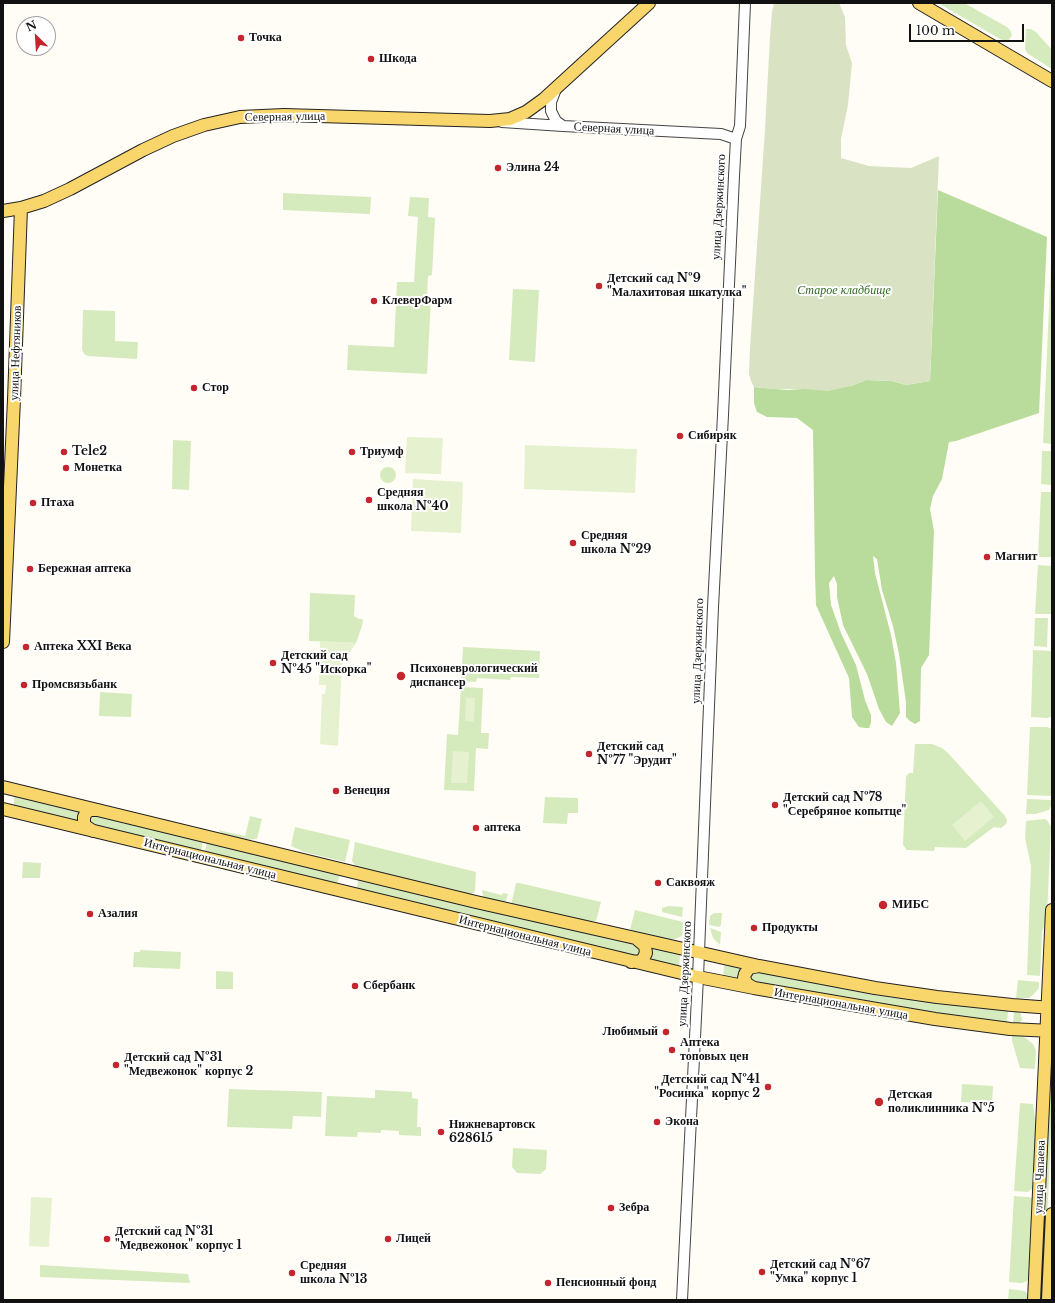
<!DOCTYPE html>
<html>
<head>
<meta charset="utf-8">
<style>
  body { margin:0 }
  #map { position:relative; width:1055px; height:1303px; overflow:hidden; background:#fffdf5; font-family:"Libre Baskerville",serif }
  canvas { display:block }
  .frame { position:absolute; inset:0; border:4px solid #111; pointer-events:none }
  .north { position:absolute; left:16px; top:16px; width:40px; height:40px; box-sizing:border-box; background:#fff; border:1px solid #a0a0a0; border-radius:50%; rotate:335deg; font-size:11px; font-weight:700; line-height:16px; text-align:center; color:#111 }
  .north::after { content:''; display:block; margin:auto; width:14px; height:18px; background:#c4262e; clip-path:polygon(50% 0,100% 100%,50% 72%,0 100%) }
  .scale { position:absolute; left:909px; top:24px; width:115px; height:18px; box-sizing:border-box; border:2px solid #111; border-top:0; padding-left:5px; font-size:12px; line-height:14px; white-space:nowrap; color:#111; -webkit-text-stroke:3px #fff; paint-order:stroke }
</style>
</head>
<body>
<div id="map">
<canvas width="1055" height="1303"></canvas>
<div class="frame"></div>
<div class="north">N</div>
<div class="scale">100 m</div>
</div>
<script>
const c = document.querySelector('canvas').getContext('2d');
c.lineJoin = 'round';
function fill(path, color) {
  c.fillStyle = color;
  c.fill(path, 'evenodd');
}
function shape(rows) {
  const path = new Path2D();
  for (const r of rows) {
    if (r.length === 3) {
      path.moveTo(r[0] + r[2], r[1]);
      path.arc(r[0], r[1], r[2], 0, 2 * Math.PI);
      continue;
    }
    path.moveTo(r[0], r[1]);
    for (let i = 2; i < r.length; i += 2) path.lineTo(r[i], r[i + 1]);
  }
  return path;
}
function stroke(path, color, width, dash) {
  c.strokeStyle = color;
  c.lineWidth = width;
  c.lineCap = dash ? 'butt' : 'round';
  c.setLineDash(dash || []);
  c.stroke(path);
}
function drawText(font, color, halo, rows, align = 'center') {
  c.font = font + ' "Libre Baskerville",serif';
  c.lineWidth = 4;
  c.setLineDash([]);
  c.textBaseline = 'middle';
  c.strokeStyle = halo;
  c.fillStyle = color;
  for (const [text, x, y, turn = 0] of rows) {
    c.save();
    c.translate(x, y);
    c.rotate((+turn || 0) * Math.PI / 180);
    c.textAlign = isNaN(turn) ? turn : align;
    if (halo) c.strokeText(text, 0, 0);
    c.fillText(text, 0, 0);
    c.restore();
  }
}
const green = shape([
  [938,3,964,3,1007,27,1010,30,1012,35,1008,41,1002,40],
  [1026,29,1031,29,1036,32,1052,50,1052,69,1027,53,1025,49],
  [283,193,371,197,370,214,283,210],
  [410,197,429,198,428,217,435,218,432,275,428,276,427,298,431,299,427,374,347,370,348,345,394,347,397,282,414,282,418,217,408,216],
  [1052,239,1052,444,1043,443],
  [513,289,539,290,535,362,509,360],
  [83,310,115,311,115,341,138,342,137,359,88,356,84,354,82,349],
  [173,440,191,441,189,490,172,489],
  [1042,451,1052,451,1052,485,1041,484],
  [388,475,8],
  [1041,492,1052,492,1052,557,1038,557],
  [1038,565,1052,566,1052,614,1035,614],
  [310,593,355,595,354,616,359,619,363,619,362,626,356,643,309,641],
  [1035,618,1048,618,1047,647,1034,646],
  [463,647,540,651,539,678,511,677,510,680,477,678,476,682,461,681],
  [1033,650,1052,651,1052,716,1048,718,1031,717],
  [461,687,483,688,481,733,489,733,488,749,476,748,474,791,444,790,447,734,458,735],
  [100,692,132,694,131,717,99,716],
  [1030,727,1047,727,1052,729,1052,796,1027,795],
  [915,744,932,744,942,748,948,753,1005,816,1007,820,1006,824,1001,828,994,827,966,848,935,847,934,851,907,850,903,845,906,776,909,773,913,773],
  [14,794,80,810,77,817,77,822,14,807],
  [545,797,578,798,578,813,568,813,567,824,543,823],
  [1027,799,1052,800,1052,804,1049,810,1035,814,1026,814],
  [93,815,203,840,201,851,93,825,90,822,90,819],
  [250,816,262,819,257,839,243,840,223,834,218,830,245,836],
  [1044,819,1047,820,1051,827,1047,915,1042,933,1040,976,1027,975,1031,866,1025,838,1026,821],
  [295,827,350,840,345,862,304,852,291,846],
  [207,842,340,873,337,885,205,852],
  [355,842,476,872,475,891,472,894,469,895,356,867,352,861],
  [23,862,41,863,40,878,22,878],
  [359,878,635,944,639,948,640,952,636,957,356,890],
  [516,883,519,883,601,902,596,921,575,921,511,905],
  [482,890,502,895,503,893,508,894,505,904,485,898,483,896],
  [669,906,683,907,682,917,662,912,662,908],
  [635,910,683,922,682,936,675,939,669,939,630,930],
  [714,913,722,913,721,925,719,927,709,925,710,916],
  [710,928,721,932,720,945,713,938],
  [652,948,680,955,679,968,648,961,653,954],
  [140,950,181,952,180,969,133,967,134,952,140,952],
  [724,965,743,969,740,981,723,977],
  [216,971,233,972,233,989,216,989],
  [757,971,874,995,934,1003,1008,1011,1007,1023,932,1013,755,983,751,979,752,977,753,973],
  [1018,980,1039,982,1039,988,1032,996,1029,998,1016,998],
  [1014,1011,1019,1012,1021,1014,1022,1020,1019,1023,1013,1024],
  [1012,1034,1023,1036,1033,1044,1036,1051,1035,1069,1020,1068,1012,1041],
  [1049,1074,1052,1075,1052,1114,1045,1265,1040,1265],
  [962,1084,993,1086,992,1104,961,1102],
  [229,1089,322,1092,321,1117,293,1116,292,1129,227,1127],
  [375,1090,412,1092,412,1098,418,1099,417,1127,421,1127,421,1136,399,1135,399,1131,381,1130,381,1133,358,1132,357,1137,325,1136,327,1096,375,1098],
  [1020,1103,1033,1104,1036,1125,1033,1188,1028,1192,1014,1191],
  [513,1148,547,1150,546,1169,540,1174,517,1173,512,1167],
  [1014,1196,1028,1197,1032,1198,1033,1202,1030,1276,1027,1281,1022,1283,1009,1282],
  [40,1265,188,1274,190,1283,40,1277],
  [1009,1289,1025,1291,1029,1297,1029,1300,1008,1300]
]);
const forest = shape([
  [938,190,1047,237,1039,413,956,441,949,442,942,479,933,496,930,509,934,531,929,655,921,668,920,721,915,724,910,721,906,717,906,702,899,654,893,626,882,590,877,559,873,556,875,573,891,635,896,663,900,713,892,726,886,722,879,709,867,674,843,625,837,597,837,584,834,576,829,583,831,605,841,633,856,665,865,700,871,715,871,723,869,728,865,728,859,727,852,717,849,678,816,605,815,574,813,430,797,418,767,417,757,412,754,403,754,387,787,390,851,386,866,380,892,381,906,385,930,381]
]);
const cemetery = shape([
  [774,3,839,3,845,17,846,45,852,63,848,105,841,139,841,158,869,166,911,168,939,156,930,381,906,385,892,381,866,380,851,386,828,391,805,389,770,389,754,387,751,381,749,374,750,348,765,129,770,37,772,12]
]);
const pitch = shape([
  [407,437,443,438,441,474,405,473],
  [525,445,637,449,635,493,524,489],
  [413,479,463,482,461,533,411,531],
  [320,641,356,643,342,665,338,746,320,744,322,694,325,694,326,685,319,685],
  [466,698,475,698,474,722,465,721],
  [453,751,469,752,467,783,451,783],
  [981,801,994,817,965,841,952,825],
  [31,1197,52,1198,49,1247,29,1246]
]);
const minor = shape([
  [556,89,551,102,551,111,556,121,563,126],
  [502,122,563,126,721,134,736,139],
  [682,1300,698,977,713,607,723,415,734,176,736,139,740,126,745,3]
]);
const major = shape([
  [919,3,1052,81],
  [3,211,21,208,44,201,70,189,143,150,173,136,204,125,240,117,284,115,490,121,510,119,526,112,544,99,649,3],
  [3,642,14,399,21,208],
  [3,787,476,902,759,966,875,988,937,997,1012,1005,1052,1008],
  [3,809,698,977,754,988,935,1019,1010,1029,1052,1031],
  [93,831,84,825,84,817,86,813,90,810,98,810],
  [631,962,642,961,646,953,645,946,638,940],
  [754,988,747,984,744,978,745,974,749,968,759,966],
  [1034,1300,1052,910],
  [1048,1300,1052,1214]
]);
const markers = [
  [241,38,4,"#c4262e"],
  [371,59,4,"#c4262e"],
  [498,168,4,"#c4262e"],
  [599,286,4,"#c4262e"],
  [374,301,4,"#c4262e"],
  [194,388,4,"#c4262e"],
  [680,436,4,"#c4262e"],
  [64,452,4,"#c4262e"],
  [352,452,4,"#c4262e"],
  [66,468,4,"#c4262e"],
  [369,500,4,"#c4262e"],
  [33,503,4,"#c4262e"],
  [573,543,4,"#c4262e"],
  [987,557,4,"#c4262e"],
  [30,569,4,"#c4262e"],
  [26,647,4,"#c4262e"],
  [273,663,4,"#c4262e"],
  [401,676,5,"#c4262e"],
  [24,685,4,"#c4262e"],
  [589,754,4,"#c4262e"],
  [336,791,4,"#c4262e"],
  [775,805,4,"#c4262e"],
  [476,828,4,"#c4262e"],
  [658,883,4,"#c4262e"],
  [883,905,5,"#c4262e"],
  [90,914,4,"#c4262e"],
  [754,928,4,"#c4262e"],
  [355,986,4,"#c4262e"],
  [666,1032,4,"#c4262e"],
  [672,1050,4,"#c4262e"],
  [116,1065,4,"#c4262e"],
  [768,1087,4,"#c4262e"],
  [879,1102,5,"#c4262e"],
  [657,1122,4,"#c4262e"],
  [441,1132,4,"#c4262e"],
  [611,1208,4,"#c4262e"],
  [107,1239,4,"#c4262e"],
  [388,1239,4,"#c4262e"],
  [762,1272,4,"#c4262e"],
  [292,1273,4,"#c4262e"],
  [548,1283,4,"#c4262e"]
];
const poiNames = [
  ["Точка",249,38],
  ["Шкода",379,59],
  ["Элина 24",506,168],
  ["Детский сад №9",607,279],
  ["\"Малахитовая шкатулка\"",607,293],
  ["КлеверФарм",382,301],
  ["Стор",202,388],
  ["Сибиряк",688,436],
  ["Tele2",72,452],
  ["Триумф",360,452],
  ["Монетка",74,468],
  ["Средняя",377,493],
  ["школа №40",377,507],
  ["Птаха",41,503],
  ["Средняя",581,536],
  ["школа №29",581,550],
  ["Магнит",995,557],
  ["Бережная аптека",38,569],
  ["Аптека XXI Века",34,647],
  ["Детский сад",281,656],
  ["№45 \"Искорка\"",281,670],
  ["Психоневрологический",410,669],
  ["диспансер",410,683],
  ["Промсвязьбанк",32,685],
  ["Детский сад",597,747],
  ["№77 \"Эрудит\"",597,761],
  ["Венеция",344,791],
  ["Детский сад №78",783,798],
  ["\"Серебряное копытце\"",783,812],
  ["аптека",484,828],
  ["Саквояж",666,883],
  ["МИБС",892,905],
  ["Азалия",98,914],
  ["Продукты",762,928],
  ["Сбербанк",363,986],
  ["Любимый",658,1032,"right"],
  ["Аптека",680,1043],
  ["топовых цен",680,1057],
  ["Детский сад №31",124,1058],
  ["\"Медвежонок\" корпус 2",124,1072],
  ["Детский сад №41",760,1080,"right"],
  ["\"Росинка\" корпус 2",760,1094,"right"],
  ["Детская",888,1095],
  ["поликлинника №5",888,1109],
  ["Экона",665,1122],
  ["Нижневартовск",449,1125],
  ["628615",449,1139],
  ["Зебра",619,1208],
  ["Детский сад №31",115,1232],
  ["\"Медвежонок\" корпус 1",115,1246],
  ["Лицей",396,1239],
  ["Детский сад №67",770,1265],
  ["\"Умка\" корпус 1",770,1279],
  ["Средняя",300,1266],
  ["школа №13",300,1280],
  ["Пенсионный фонд",556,1283]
];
const streetNames = [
  ["Северная улица",285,117,-1],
  ["Северная улица",614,129,3],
  ["улица Дзержинского",719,207,-87],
  ["улица Нефтяников",16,353,-88],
  ["улица Дзержинского",698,651,-88],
  ["Интернациональная улица",210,859,14],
  ["Интернациональная улица",525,936,14],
  ["улица Дзержинского",685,974,-87],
  ["Интернациональная улица",841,1004,10],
  ["улица Чапаева",1040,1177,-88]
];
const parkNames = [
  ["Старое кладбище",844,291]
];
fill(green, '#d5ebbd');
fill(forest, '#b9dc9c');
fill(cemetery, '#d9e3c4');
fill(pitch, '#e6f2cf');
stroke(minor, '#444', 12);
stroke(major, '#222', 14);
stroke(minor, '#fff', 10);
stroke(major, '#f9d66b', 12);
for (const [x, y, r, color] of markers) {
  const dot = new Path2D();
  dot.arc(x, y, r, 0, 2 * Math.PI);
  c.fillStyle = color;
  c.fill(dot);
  stroke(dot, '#fff', 1.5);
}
drawText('bold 12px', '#111', '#fff', poiNames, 'left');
drawText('12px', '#111', '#fff', streetNames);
drawText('italic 12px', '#2f6b1f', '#fff', parkNames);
</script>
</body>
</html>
